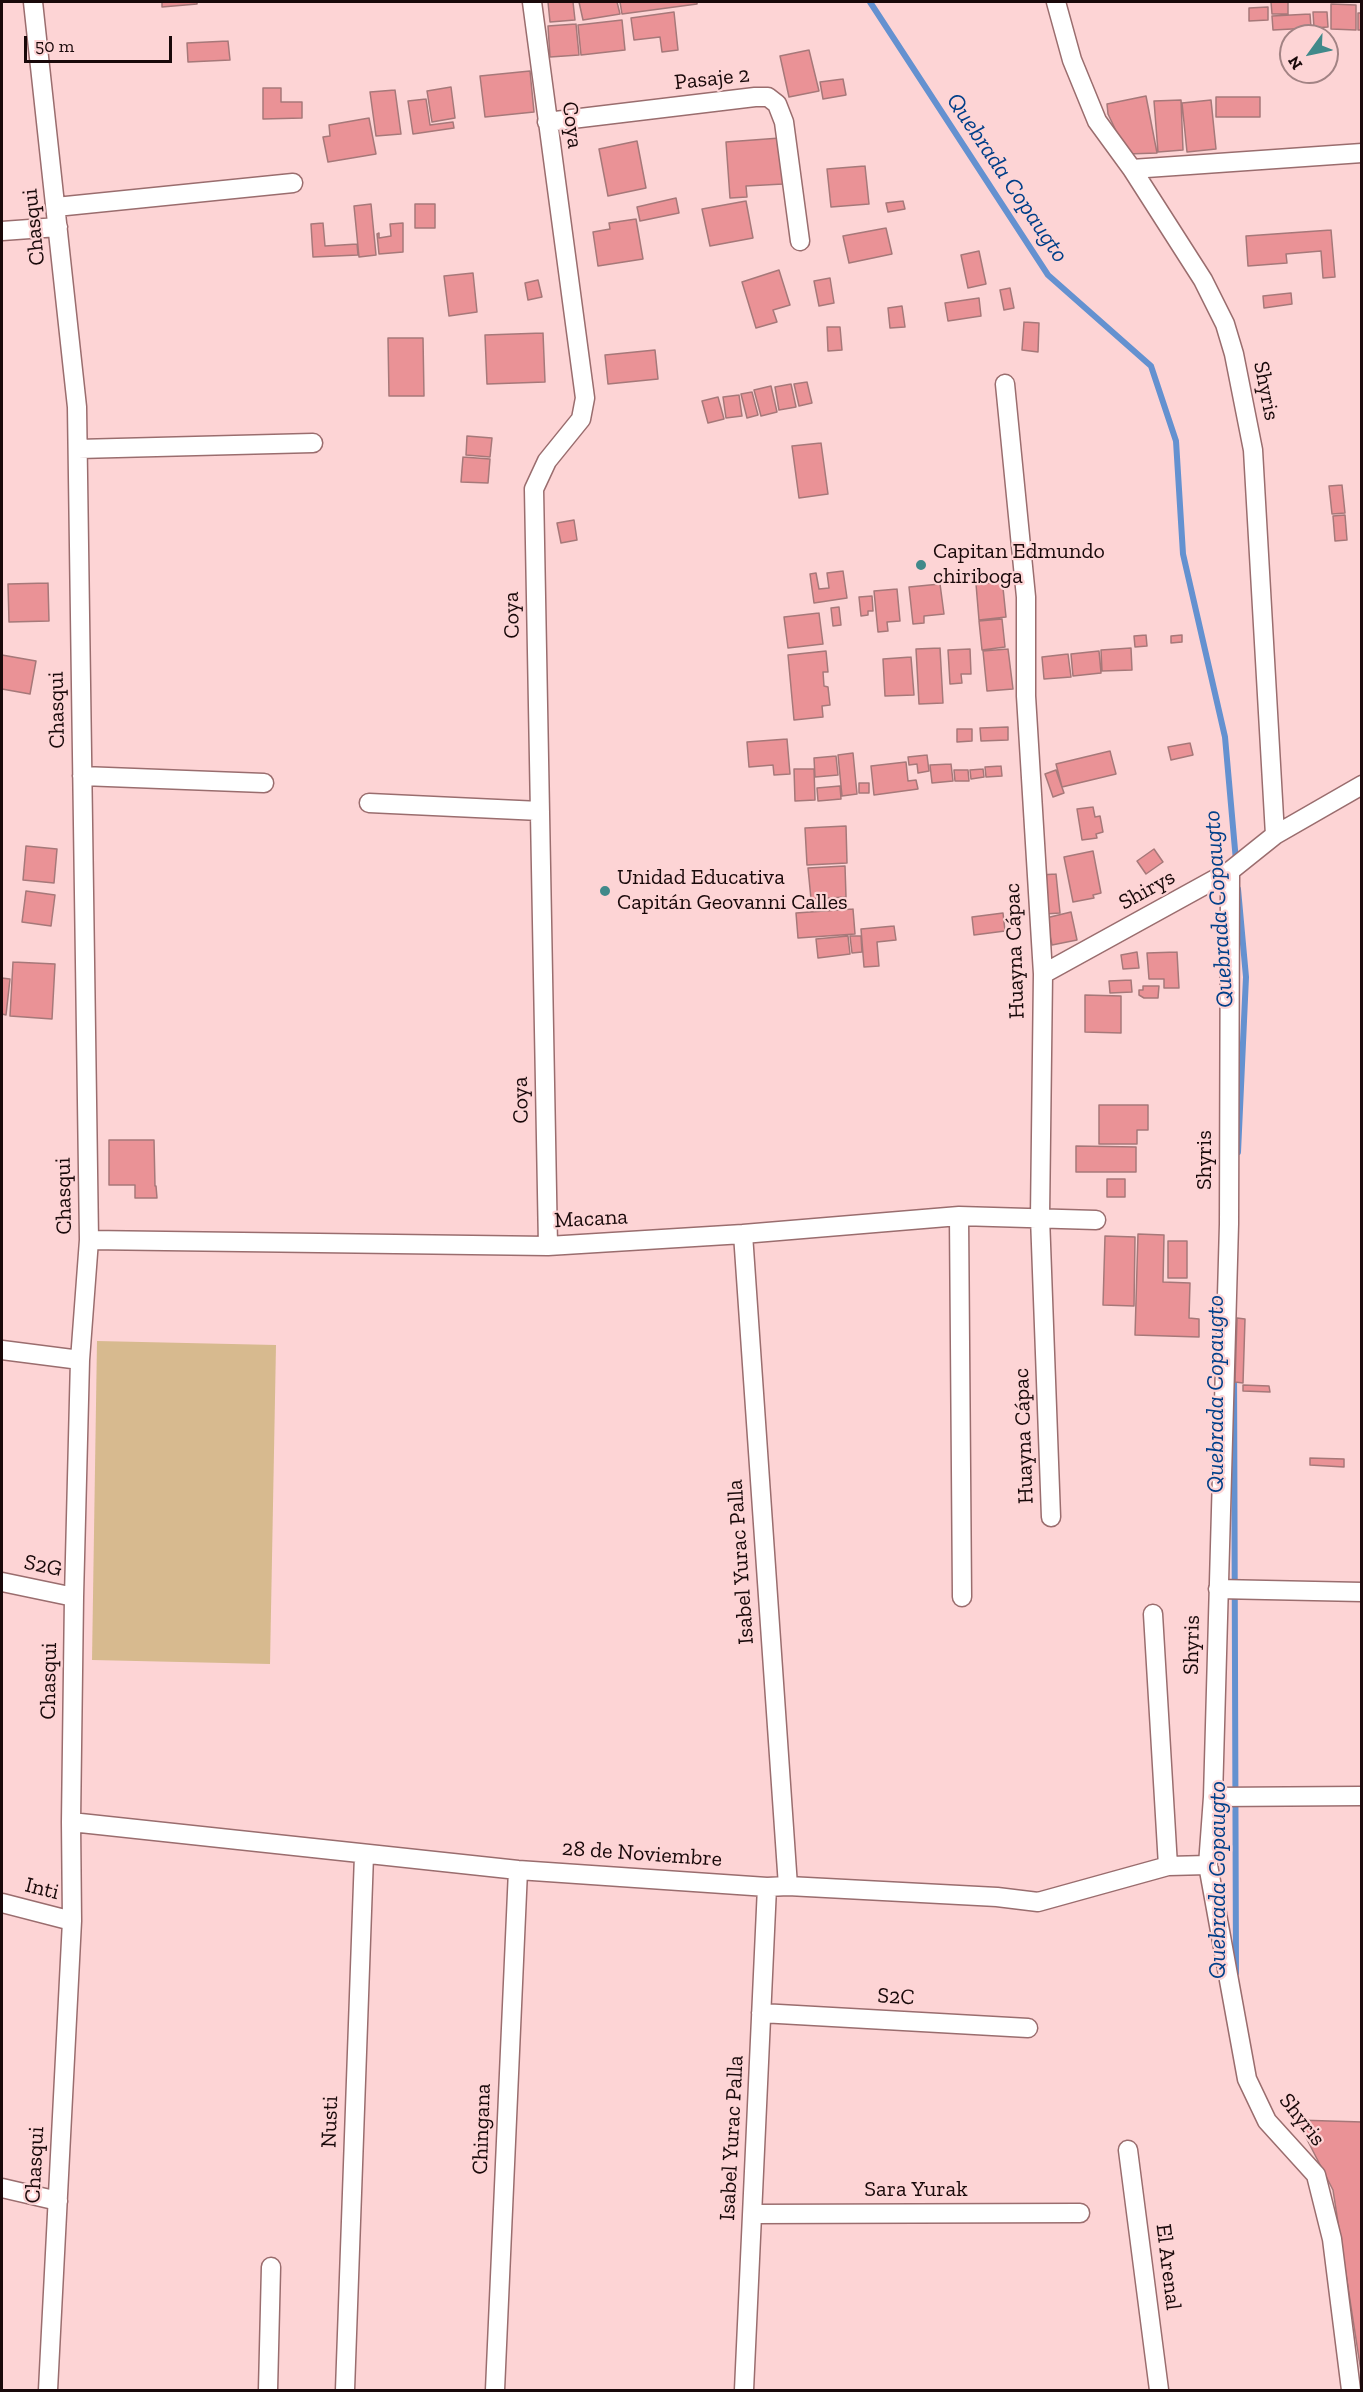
<!DOCTYPE html>
<html>
<head>
<meta charset="utf-8">
<style>
  body { margin:0 }
  #map { position:relative; width:1363px; height:2392px; overflow:hidden; background:#fdd4d5; font-family:"Zilla Slab",serif }
  canvas { display:block }
  .frame { position:absolute; inset:0; border:3px solid #19090a; pointer-events:none }
  .north { position:absolute; left:1279px; top:24px; width:60px; height:60px; box-sizing:border-box; background:#fdd4d5; border:2px solid #a28384; border-radius:50%; rotate:237deg; font-size:16px; font-weight:700; line-height:24px; text-align:center; color:#19090a }
  .north::after { content:''; display:block; margin:auto; width:21px; height:27px; background:#41898a; clip-path:polygon(50% 0,100% 100%,50% 72%,0 100%) }
  .scale { position:absolute; left:24px; top:36px; width:148px; height:27px; box-sizing:border-box; border:3px solid #19090a; border-top:0; padding-left:8px; font-size:18px; line-height:21px; white-space:nowrap; color:#19090a; -webkit-text-stroke:4px #fdd4d5; paint-order:stroke }
</style>
</head>
<body>
<div id="map">
<canvas width="1363" height="2392"></canvas>
<div class="frame"></div>
<div class="north">N</div>
<div class="scale">50 m</div>
</div>
<script>
const c = document.querySelector('canvas').getContext('2d');
c.lineJoin = 'round';
function fill(path, color) {
  c.fillStyle = color;
  c.fill(path, 'evenodd');
}
function shape(rows) {
  const path = new Path2D();
  for (const r of rows) {
    path.moveTo(r[0], r[1]);
    for (let i = 2; i < r.length; i += 2) path.lineTo(r[i], r[i + 1]);
  }
  return path;
}
function stroke(path, color, width, dash) {
  c.strokeStyle = color;
  c.lineWidth = width;
  c.lineCap = dash ? 'butt' : 'round';
  c.setLineDash(dash || []);
  c.stroke(path);
}
function drawText(font, color, halo, rows, align = 'center') {
  c.font = font + ' "Zilla Slab",serif';
  c.lineWidth = 4.5;
  c.setLineDash([]);
  c.textBaseline = 'middle';
  c.strokeStyle = halo;
  c.fillStyle = color;
  for (const [text, x, y, turn = 0] of rows) {
    c.save();
    c.translate(x, y);
    c.rotate((+turn || 0) * Math.PI / 180);
    c.textAlign = isNaN(turn) ? turn : align;
    if (halo) c.strokeText(text, 0, 0);
    c.fillText(text, 0, 0);
    c.restore();
  }
}
const green = shape([
  [97,1341,276,1345,270,1664,92,1660]
]);
const stream = shape([
  [870,2,1048,275,1151,366,1176,441,1183,554,1225,737,1236,861],
  [1238,1152,1246,977,1238,889],
  [1234,1363,1236,1973]
]);
const building = shape([
  [162,2,197,2,197,4,162,7,162,2],
  [548,2,573,2,575,20,550,22,548,2],
  [579,2,617,2,620,14,583,20,579,2],
  [620,2,697,2,697,4,622,14,620,2],
  [1271,2,1288,2,1288,14,1272,14,1271,2],
  [1331,4,1356,5,1356,30,1331,29,1331,4],
  [1268,7,1268,20,1249,21,1249,8,1268,7],
  [674,12,678,50,662,52,660,37,634,40,631,18,674,12],
  [1313,12,1327,12,1328,27,1314,28,1313,12],
  [1358,13,1362,13,1362,30,1358,30,1358,13],
  [1310,14,1311,28,1273,30,1272,16,1310,14],
  [622,20,625,50,581,55,578,25,622,20],
  [576,24,579,55,550,57,548,26,576,24],
  [228,41,230,60,188,62,187,43,228,41],
  [809,50,819,91,789,97,780,56,809,50],
  [530,71,534,112,485,117,480,76,530,71],
  [843,79,846,95,823,99,820,82,843,79],
  [451,87,455,118,432,122,427,91,451,87],
  [263,88,281,88,281,102,302,102,302,118,263,119,263,88],
  [395,90,401,134,376,136,370,92,395,90],
  [1146,96,1157,153,1127,154,1108,114,1107,104,1146,96],
  [1216,97,1260,97,1260,117,1216,117,1216,97],
  [426,99,430,125,453,122,454,128,413,134,408,101,426,99],
  [1181,100,1183,150,1158,152,1154,101,1181,100],
  [1211,100,1216,149,1187,152,1182,103,1211,100],
  [369,118,376,154,328,162,323,137,330,136,329,125,369,118],
  [780,138,783,184,746,186,747,197,730,198,726,142,780,138],
  [637,141,646,188,608,196,599,149,637,141],
  [865,166,869,204,831,207,827,169,865,166],
  [676,198,679,213,640,221,637,207,676,198],
  [746,201,753,238,710,246,702,209,746,201],
  [903,201,905,209,888,212,886,203,903,201],
  [371,204,376,255,359,257,354,206,371,204],
  [415,204,435,204,435,228,415,228,415,204],
  [636,219,643,259,598,266,593,232,610,229,609,223,636,219],
  [323,223,325,246,357,244,358,255,313,257,311,224,323,223],
  [403,223,403,252,379,254,377,234,379,233,379,238,391,236,390,224,403,223],
  [886,228,892,254,849,263,843,236,886,228],
  [1331,230,1335,277,1323,278,1321,251,1286,254,1287,263,1248,266,1246,236,1331,230],
  [979,251,986,284,968,288,961,255,979,251],
  [779,270,790,305,773,310,777,322,756,328,742,282,779,270],
  [473,273,477,312,449,316,444,276,473,273],
  [830,278,834,303,819,306,814,281,830,278],
  [538,280,542,297,528,300,525,283,538,280],
  [1010,288,1014,308,1004,310,1000,290,1010,288],
  [1291,293,1292,304,1264,308,1263,296,1291,293],
  [979,298,981,316,948,321,945,303,979,298],
  [902,306,905,327,890,328,888,308,902,306],
  [1024,322,1039,323,1038,352,1022,350,1024,322],
  [827,327,840,327,842,350,828,351,827,327],
  [543,333,545,382,487,384,485,335,543,333],
  [388,338,423,338,424,396,389,396,388,338],
  [655,350,658,379,608,384,605,355,655,350],
  [807,382,812,403,799,406,794,384,807,382],
  [791,384,796,407,779,410,775,387,791,384],
  [771,386,777,412,761,416,754,390,771,386],
  [752,392,758,415,747,418,741,394,752,392],
  [739,395,742,416,726,418,723,397,739,395],
  [718,397,724,419,708,423,702,401,718,397],
  [467,436,492,438,490,457,466,455,467,436],
  [821,443,828,494,799,498,792,446,821,443],
  [463,457,490,459,488,483,461,482,463,457],
  [1342,485,1345,513,1332,514,1329,486,1342,485],
  [1345,515,1347,540,1335,541,1333,516,1345,515],
  [574,520,577,540,561,543,557,523,574,520],
  [843,571,847,598,814,603,810,574,816,573,819,589,829,588,827,573,843,571],
  [1000,582,1001,588,1003,588,1006,617,979,620,976,584,1000,582],
  [48,583,49,621,9,622,8,584,48,583],
  [940,584,944,614,924,616,924,623,913,624,909,587,940,584],
  [897,589,900,621,887,622,888,631,878,632,874,591,897,589],
  [872,596,873,611,868,611,868,615,861,616,859,597,872,596],
  [839,607,841,625,833,626,831,608,839,607],
  [819,613,823,644,788,648,784,617,819,613],
  [1002,619,1005,647,982,650,979,621,1002,619],
  [1146,635,1147,646,1135,647,1134,636,1146,635],
  [1182,635,1182,642,1171,643,1171,636,1182,635],
  [940,648,943,703,919,704,916,649,940,648],
  [1131,648,1132,670,1102,671,1101,650,1131,648],
  [970,649,971,674,961,674,962,683,950,684,948,650,970,649],
  [1008,649,1013,689,987,691,983,651,1008,649],
  [826,651,828,672,823,672,824,686,828,687,830,705,822,706,823,717,794,720,788,655,826,651],
  [1099,651,1101,673,1073,676,1071,654,1099,651],
  [1068,654,1071,677,1044,679,1042,657,1068,654],
  [2,655,36,661,30,694,2,689,2,655],
  [911,657,914,695,885,696,883,659,911,657],
  [1008,727,1008,740,981,741,980,728,1008,727],
  [957,729,972,729,972,741,957,742,957,729],
  [787,739,790,774,774,775,773,765,749,767,747,742,787,739],
  [1190,743,1193,755,1171,760,1168,747,1190,743],
  [1110,751,1116,774,1062,787,1056,764,1110,751],
  [853,753,857,794,842,796,838,755,853,753],
  [927,755,929,771,918,773,917,764,909,765,908,757,927,755],
  [836,756,838,775,815,777,814,758,836,756],
  [906,762,908,781,916,780,918,789,874,795,871,766,906,762],
  [951,764,953,781,932,783,930,765,951,764],
  [1001,766,1002,776,986,777,985,767,1001,766],
  [794,769,814,769,815,800,795,801,794,769],
  [983,769,984,777,971,779,970,770,983,769],
  [954,770,968,770,969,781,955,781,954,770],
  [1056,770,1064,793,1053,797,1045,774,1056,770],
  [859,783,869,783,869,793,859,793,859,783],
  [840,786,841,799,818,801,817,788,840,786],
  [1093,807,1095,817,1100,816,1103,832,1096,834,1097,838,1082,840,1077,809,1093,807],
  [846,826,847,863,807,865,805,828,846,826],
  [26,846,57,849,54,883,23,880,26,846],
  [1154,849,1163,862,1146,874,1137,861,1154,849],
  [1093,851,1101,893,1093,895,1094,898,1073,902,1064,857,1093,851],
  [845,866,846,897,811,899,808,868,845,866],
  [1056,874,1060,913,1044,914,1040,875,1056,874],
  [26,891,55,895,51,926,22,922,26,891],
  [853,909,855,934,798,938,796,913,853,909],
  [1071,912,1077,940,1052,945,1046,918,1071,912],
  [1003,913,1005,931,974,935,972,917,1003,913],
  [894,926,896,940,877,942,879,966,864,967,861,929,894,926],
  [848,936,850,954,818,958,816,939,848,936],
  [850,936,861,936,862,952,852,953,850,936],
  [1137,952,1139,968,1123,969,1121,955,1137,952],
  [1177,952,1179,988,1164,988,1164,979,1149,979,1147,953,1177,952],
  [13,962,55,964,52,1019,10,1016,13,962],
  [2,978,10,979,6,1015,2,1014,2,978],
  [1131,980,1132,992,1110,993,1109,981,1131,980],
  [1143,986,1159,986,1158,998,1144,998,1139,995,1139,990,1143,990,1143,986],
  [1085,995,1121,996,1121,1033,1085,1032,1085,995],
  [1099,1105,1148,1105,1148,1130,1137,1130,1137,1144,1099,1144,1099,1105],
  [109,1140,154,1140,155,1186,156,1186,157,1198,135,1198,135,1185,109,1185,109,1140],
  [1076,1146,1136,1147,1136,1172,1076,1172,1076,1146],
  [1107,1179,1125,1179,1125,1197,1107,1197,1107,1179],
  [1138,1234,1164,1235,1163,1282,1190,1283,1189,1318,1199,1319,1199,1337,1135,1335,1138,1234],
  [1105,1236,1135,1237,1134,1306,1103,1305,1105,1236],
  [1168,1241,1187,1241,1187,1278,1168,1278,1168,1241],
  [1237,1318,1245,1319,1243,1383,1235,1382,1237,1318],
  [1243,1385,1269,1386,1270,1392,1243,1391,1243,1385],
  [1310,1458,1344,1459,1344,1467,1310,1465,1310,1458],
  [1297,2120,1362,2122,1362,2378,1333,2190,1297,2120]
]);
const minor = shape([
  [33,2,77,407,89,1240,80,1360,74,1597,71,1822,72,1921,48,2390],
  [532,2,585,398,581,419,547,461,534,489,548,1246],
  [1056,2,1072,60,1097,121,1132,169,1203,280,1225,324,1234,354,1253,450,1275,835],
  [547,122,755,97,768,97,777,104,784,122,800,241],
  [1132,169,1362,153],
  [56,207,293,183],
  [2,231,58,227],
  [1005,384,1026,597,1026,696,1043,974,1040,1217,1051,1517],
  [78,449,313,443],
  [82,776,264,783],
  [369,803,540,811],
  [1230,871,1229,1224,1213,1797,1208,1865,1247,2079,1267,2121,1316,2175,1332,2239,1351,2390],
  [1043,974,1230,871,1275,835,1362,785],
  [959,1216,962,1597],
  [743,1234,788,1886],
  [89,1240,548,1246,743,1234,959,1216,1096,1220],
  [2,1350,80,1360],
  [2,1582,74,1597],
  [1218,1589,1362,1592],
  [1153,1614,1168,1866],
  [1213,1797,1362,1796],
  [71,1822,518,1870,767,1887,788,1886,997,1897,1038,1902,1168,1866,1208,1865],
  [2,1903,72,1921],
  [761,2013,1028,2028],
  [1128,2150,1159,2390],
  [2,2188,58,2201],
  [752,2214,1080,2213],
  [268,2390,271,2267],
  [345,2390,364,1855],
  [495,2390,518,1870],
  [744,2390,767,1887]
]);
const markers = [
  [921,565,6,"#41898a"],
  [605,891,6,"#41898a"]
];
const streetNames = [
  ["Pasaje 2",712,79,-6],
  ["Coya",572,125,83],
  ["Chasqui",34,227,-96],
  ["Shyris",1266,391,79],
  ["Coya",512,615,-91],
  ["Chasqui",57,710,-91],
  ["Shirys",1147,890,-29],
  ["Huayna Cápac",1015,951,-92],
  ["Coya",521,1100,-91],
  ["Shyris",1205,1160,-90],
  ["Chasqui",64,1196,-91],
  ["Macana",591,1219,-3],
  ["Huayna Cápac",1024,1436,-92],
  ["Isabel Yurac Palla",741,1562,-94],
  ["S2G",43,1566,12],
  ["Shyris",1192,1645,-89],
  ["Chasqui",49,1681,-89],
  ["28 de Noviembre",642,1854,4],
  ["Inti",42,1889,14],
  ["S2C",896,1997,3],
  ["Shyris",1302,2120,52],
  ["Nusti",330,2122,-88],
  ["Chingana",482,2129,-88],
  ["Isabel Yurac Palla",732,2138,-87],
  ["Chasqui",35,2165,-87],
  ["Sara Yurak",916,2190],
  ["El Arenal",1168,2267,83]
];
const poiNames = [
  ["Capitan Edmundo",933,552],
  ["chiriboga",933,577],
  ["Unidad Educativa",617,878],
  ["Capitán Geovanni Calles",617,903]
];
const waterNames = [
  ["Quebrada Copaugto",1007,178,56],
  ["Quebrada Copaugto",1219,909,-94],
  ["Quebrada Copaugto",1216,1394,-90],
  ["Quebrada Copaugto",1218,1880,-90]
];
fill(green, '#d7ba8f');
stroke(stream, '#6491d0', 6);
fill(building, '#ea9296');
stroke(building, '#a67879', 1.5);
stroke(minor, '#9a6d6e', 21);
stroke(minor, '#fff', 18);
for (const [x, y, r, color] of markers) {
  const dot = new Path2D();
  dot.arc(x, y, r, 0, 2 * Math.PI);
  c.fillStyle = color;
  c.fill(dot);
  stroke(dot, '#fdd4d5', 2);
}
drawText('22px', '#19090a', '#fdd4d5', streetNames);
drawText('22px', '#19090a', '#fdd4d5', poiNames, 'left');
drawText('italic 24px', '#003f89', '#fdd4d5', waterNames);
</script>
</body>
</html>
